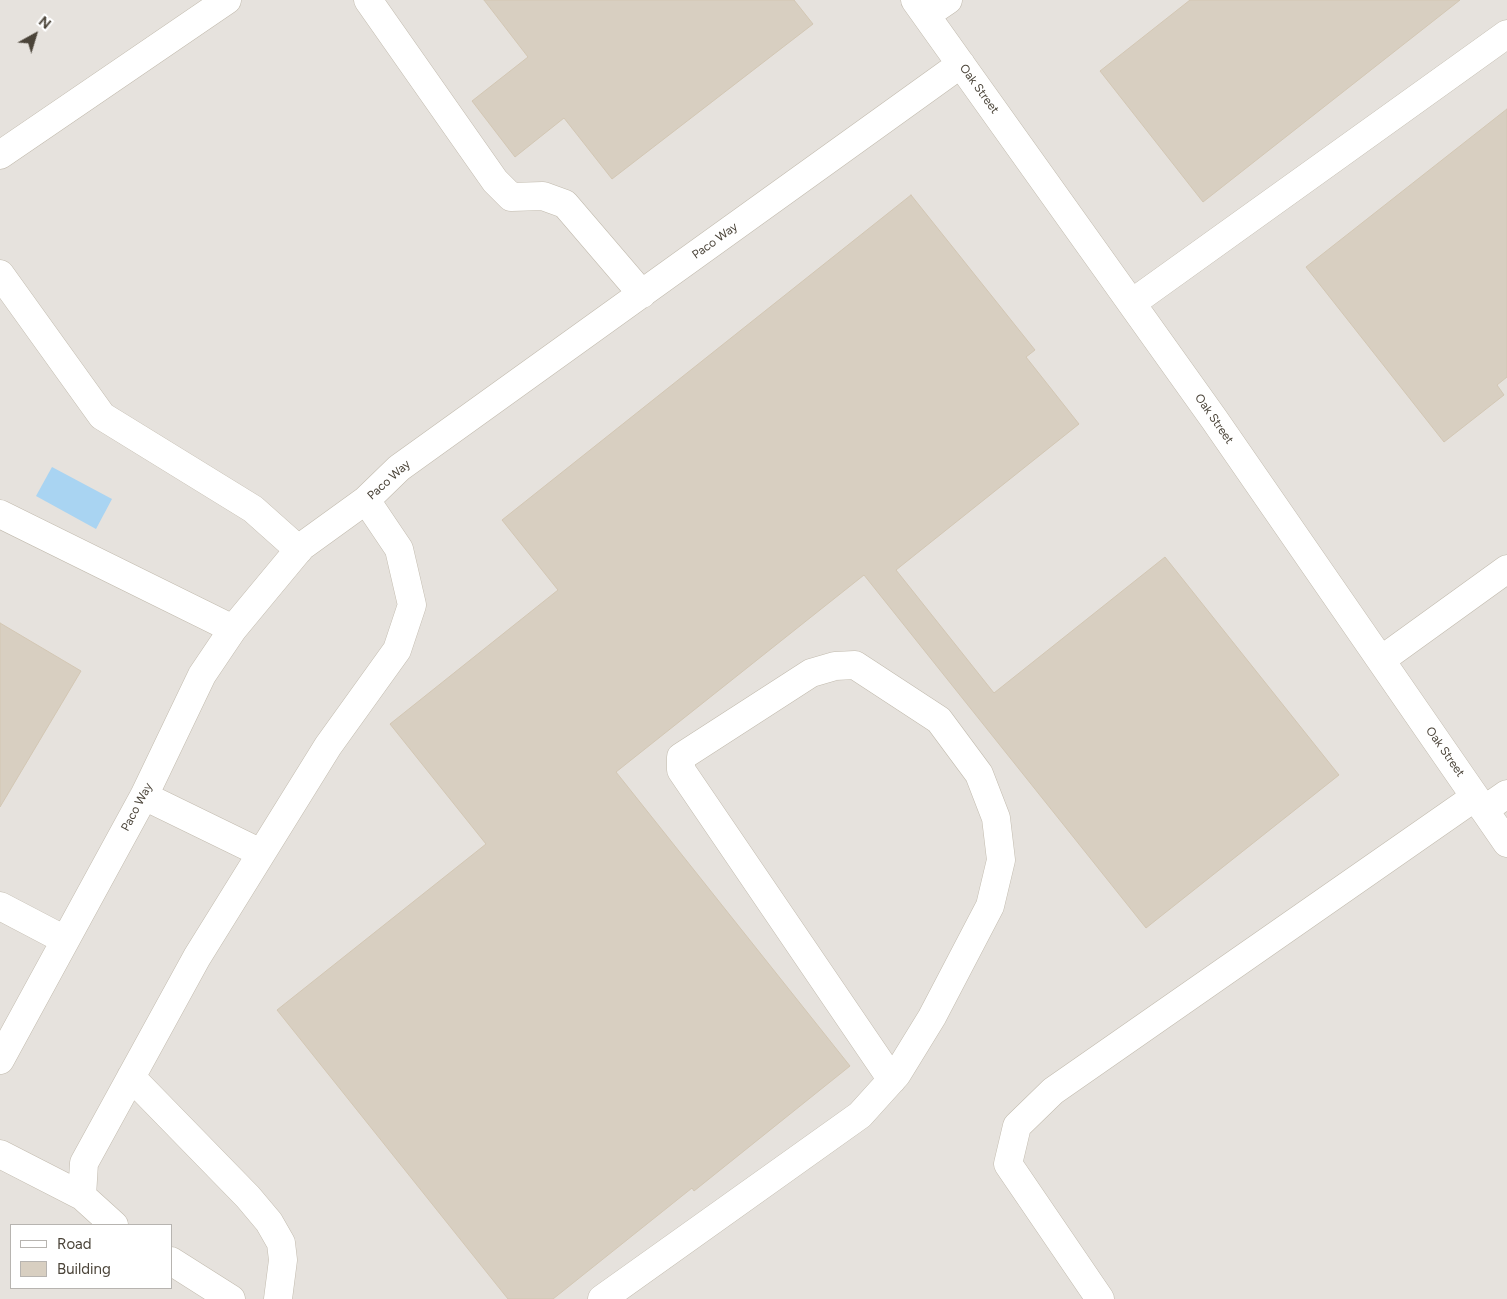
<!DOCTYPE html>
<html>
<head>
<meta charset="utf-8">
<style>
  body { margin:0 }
  #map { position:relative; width:1507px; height:1299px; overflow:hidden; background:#f6f3ec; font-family:Figtree,sans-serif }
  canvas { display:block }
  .legend { position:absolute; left:10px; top:1224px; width:162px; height:65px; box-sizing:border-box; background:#fff; border:1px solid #b7b4b0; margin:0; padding:6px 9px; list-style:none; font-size:15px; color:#4b4439 }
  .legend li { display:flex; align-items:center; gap:10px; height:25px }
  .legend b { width:25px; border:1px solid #b7b4b0 }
  .north { position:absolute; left:10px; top:10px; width:50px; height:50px; -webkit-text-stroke:4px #fff; paint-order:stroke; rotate:39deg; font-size:14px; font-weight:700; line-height:20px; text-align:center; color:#4b4439 }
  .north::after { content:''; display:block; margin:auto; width:18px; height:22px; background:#4b4439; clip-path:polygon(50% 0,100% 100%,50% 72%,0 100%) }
</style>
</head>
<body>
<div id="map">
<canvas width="1507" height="1299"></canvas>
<ul class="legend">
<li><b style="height:6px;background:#fff"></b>Road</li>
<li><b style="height:14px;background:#d8cfc1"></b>Building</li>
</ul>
<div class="north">N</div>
</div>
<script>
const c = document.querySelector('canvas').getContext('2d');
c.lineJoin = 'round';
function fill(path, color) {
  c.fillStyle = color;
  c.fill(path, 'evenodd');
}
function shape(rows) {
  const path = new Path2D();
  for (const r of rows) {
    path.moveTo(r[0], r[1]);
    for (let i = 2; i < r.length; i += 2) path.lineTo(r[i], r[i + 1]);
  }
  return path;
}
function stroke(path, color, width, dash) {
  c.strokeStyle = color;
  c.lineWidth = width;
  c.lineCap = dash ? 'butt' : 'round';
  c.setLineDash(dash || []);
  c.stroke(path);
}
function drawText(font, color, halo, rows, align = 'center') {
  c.font = font + ' Figtree,sans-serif';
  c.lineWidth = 4;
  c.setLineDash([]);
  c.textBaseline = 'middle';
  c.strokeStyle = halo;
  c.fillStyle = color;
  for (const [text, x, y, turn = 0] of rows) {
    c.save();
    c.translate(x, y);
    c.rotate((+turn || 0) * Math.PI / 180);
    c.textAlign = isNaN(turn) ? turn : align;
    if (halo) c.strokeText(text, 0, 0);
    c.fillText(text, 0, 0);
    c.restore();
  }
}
const industrial = shape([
  [0,0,1507,0,1507,1299,0,1299],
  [11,1225,171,1225,171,1288,11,1288]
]);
const water = shape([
  [52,467,112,499,96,529,36,496]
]);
const building = shape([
  [484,0,794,0,813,24,612,179,564,118,515,157,472,101,528,57,484,0],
  [1190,0,1460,0,1203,202,1100,71,1190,0],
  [1507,109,1507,377,1497,385,1504,395,1444,442,1306,267,1507,109],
  [911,195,1035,350,1026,357,1079,424,896,570,994,693,1165,557,1339,775,1146,928,864,575,616,772,850,1066,694,1191,692,1188,553,1299,508,1299,277,1010,486,844,390,724,558,590,502,520,911,195],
  [0,623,81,671,0,807,0,623]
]);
const minor = shape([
  [368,0,495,181,511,197,543,196,565,204,642,294],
  [915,0,1214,419,1507,843],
  [926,15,948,0],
  [0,155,227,0],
  [0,274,102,416,253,509,299,550],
  [1132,303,1507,34],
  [0,514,233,629],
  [1381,660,1507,569],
  [144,796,261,853],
  [1484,810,1507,794],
  [0,906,65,940],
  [0,1060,144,796,202,675,233,629,301,547,366,500,399,468,961,64],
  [131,1077,248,1197,269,1222,281,1243,283,1260,278,1299],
  [0,1154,82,1196],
  [114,1225,82,1196,84,1163,197,957,328,746,397,650,412,605,399,549,366,500],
  [171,1261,231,1299],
  [602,1299,860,1115,897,1074,932,1017,990,906,1001,860,996,818,979,774,939,720,855,665,835,666,811,673,681,757,681,770,892,1080],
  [1100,1299,1008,1164,1017,1126,1053,1091,1475,797]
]);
const streetNames = [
  ["Oak Street",979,89,54],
  ["Paco Way",715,241,-36],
  ["Oak Street",1214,419,55],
  ["Paco Way",389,480,-42],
  ["Oak Street",1445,752,55],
  ["Paco Way",137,807,-62]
];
fill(industrial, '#e6e2dd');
fill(water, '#a9d4f2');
fill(building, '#d8cfc1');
stroke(building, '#d3c7b4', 1);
stroke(minor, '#c2bbae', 29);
stroke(minor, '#fff', 28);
drawText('12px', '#4b4439', '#fff', streetNames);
</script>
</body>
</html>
